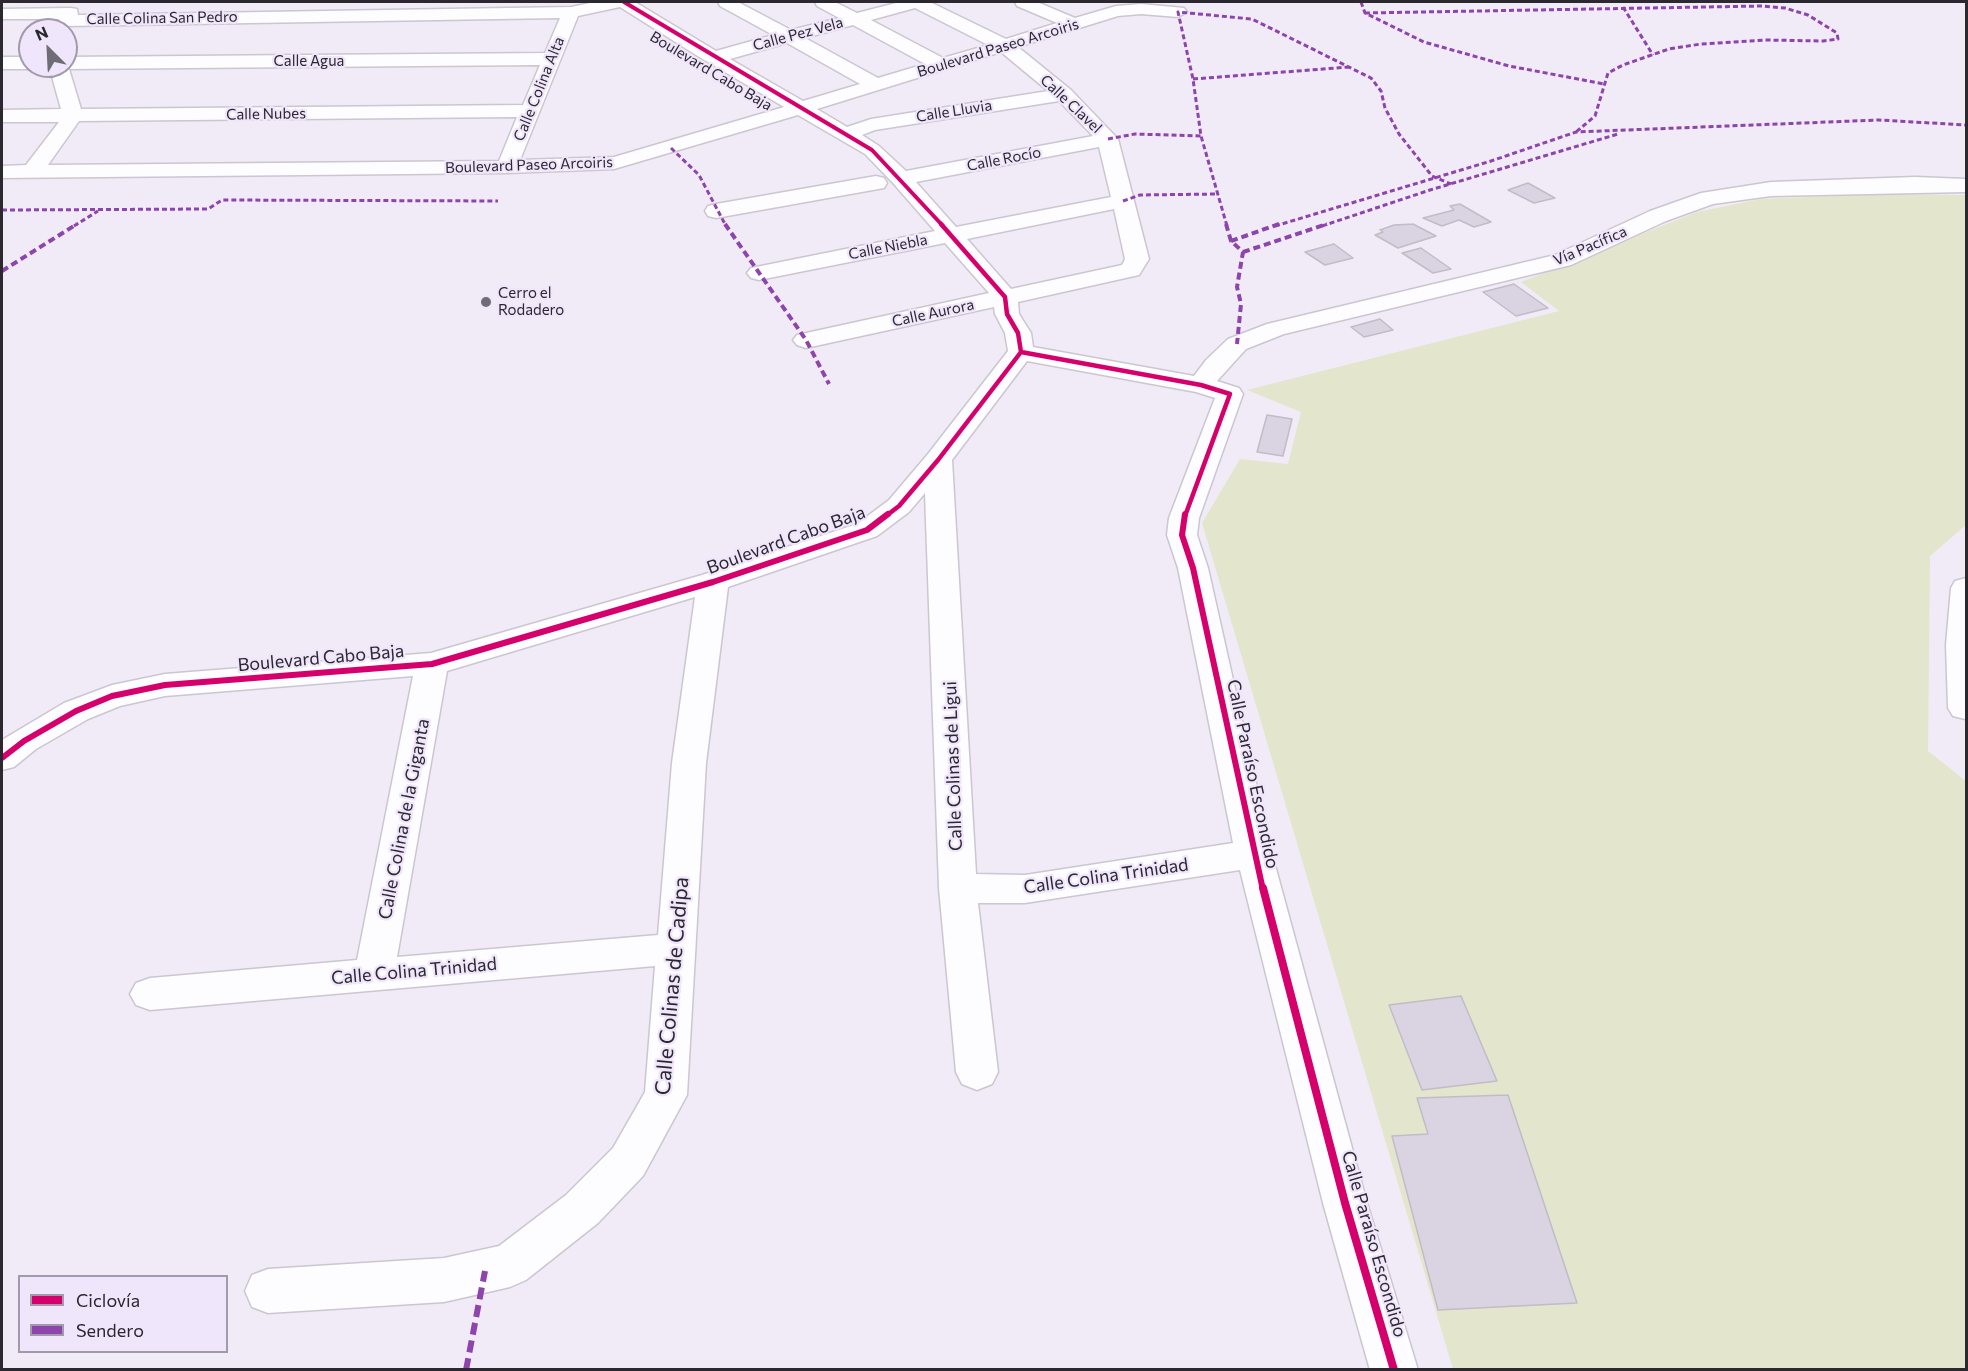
<!DOCTYPE html>
<html>
<head>
<meta charset="utf-8">
<style>
  body { margin:0 }
  #map { position:relative; width:1968px; height:1371px; overflow:hidden; background:#f1ebf7; font-family:Commissioner,sans-serif }
  canvas { display:block }
  .frame { position:absolute; inset:0; border:3px solid #2b282f; pointer-events:none }
  .legend { position:absolute; left:18px; top:1275px; width:210px; height:78px; box-sizing:border-box; background:#f0e6fc; border:2px solid #a19aaa; margin:0; padding:8px 10px; list-style:none; font-size:18px; color:#2b282f }
  .legend li { display:flex; align-items:center; gap:12px; height:30px }
  .legend b { width:30px; border:2px solid #a19aaa }
  .north { position:absolute; left:18px; top:18px; width:60px; height:60px; box-sizing:border-box; background:#f0e6fc; border:2px solid #a19aaa; border-radius:50%; rotate:336deg; font-size:16px; font-weight:700; line-height:24px; text-align:center; color:#2b282f }
  .north::after { content:''; display:block; margin:auto; width:21px; height:27px; background:#706c75; clip-path:polygon(50% 0,100% 100%,50% 72%,0 100%) }
</style>
</head>
<body>
<div id="map">
<canvas width="1968" height="1371"></canvas>
<div class="frame"></div>
<ul class="legend">
<li><b style="height:8px;background:#d6006c"></b>Ciclovía</li>
<li><b style="height:8px;background:#8e44ad"></b>Sendero</li>
</ul>
<div class="north">N</div>
</div>
<script>
const c = document.querySelector('canvas').getContext('2d');
c.lineJoin = 'round';
function fill(path, color) {
  c.fillStyle = color;
  c.fill(path, 'evenodd');
}
function shape(rows) {
  const path = new Path2D();
  for (const r of rows) {
    path.moveTo(r[0], r[1]);
    for (let i = 2; i < r.length; i += 2) path.lineTo(r[i], r[i + 1]);
  }
  return path;
}
function stroke(path, color, width, dash) {
  c.strokeStyle = color;
  c.lineWidth = width;
  c.lineCap = dash ? 'butt' : 'round';
  c.setLineDash(dash || []);
  c.stroke(path);
}
function drawText(font, color, halo, rows, align = 'center') {
  c.font = font + ' Commissioner,sans-serif';
  c.lineWidth = 4.5;
  c.setLineDash([]);
  c.textBaseline = 'middle';
  c.strokeStyle = halo;
  c.fillStyle = color;
  for (const [text, x, y, turn = 0] of rows) {
    c.save();
    c.translate(x, y);
    c.rotate((+turn || 0) * Math.PI / 180);
    c.textAlign = isNaN(turn) ? turn : align;
    if (halo) c.strokeText(text, 0, 0);
    c.fillText(text, 0, 0);
    c.restore();
  }
}
const green = shape([
  [1883,194,1966,195,1966,525,1930,556,1928,751,1966,781,1966,1369,1453,1369,1202,523,1240,459,1288,464,1301,412,1247,390,1559,311,1521,282,1697,212,1761,199]
]);
const building = shape([
  [1528,183,1555,198,1534,203,1508,190,1528,183],
  [1460,204,1491,222,1474,227,1459,220,1442,226,1423,218,1454,210,1450,206,1460,204],
  [1413,224,1436,236,1398,248,1375,235,1383,232,1380,230,1394,225,1413,224],
  [1334,244,1353,258,1325,265,1305,252,1334,244],
  [1421,248,1451,269,1433,273,1402,253,1421,248],
  [1514,284,1548,308,1516,316,1483,292,1514,284],
  [1380,319,1393,330,1364,337,1351,327,1380,319],
  [1267,415,1292,419,1283,456,1257,452,1267,415],
  [1461,996,1497,1081,1422,1090,1389,1005,1461,996],
  [1508,1095,1577,1303,1438,1310,1392,1136,1428,1134,1417,1098,1508,1095]
]);
const minor = shape([
  [595,2,635,2,716,51,773,35,720,6,718,2,738,2,791,30,839,18,817,6,815,2,835,2,857,13,900,2,930,2,1006,39,1057,23,1017,6,1015,2,1037,2,1075,18,1116,6,1141,4,1184,8,1187,12,1178,17,1141,14,1118,16,1018,47,1071,90,1118,139,1149,259,1139,275,1018,302,1019,314,1031,333,1033,347,1194,376,1206,360,1228,339,1267,324,1555,255,1650,211,1701,193,1771,182,1915,177,1966,179,1966,192,1771,196,1713,204,1666,221,1571,265,1284,334,1246,349,1217,381,1239,388,1243,394,1199,518,1197,535,1208,568,1272,854,1367,1203,1418,1370,1370,1370,1323,1203,1240,870,1025,903,978,903,998,1072,992,1084,977,1090,962,1084,956,1072,939,888,925,493,909,512,877,536,728,587,706,763,687,1095,643,1176,598,1223,526,1280,510,1287,444,1302,268,1313,252,1307,245,1291,252,1275,268,1269,444,1258,499,1246,566,1195,613,1148,645,1092,655,966,150,1010,136,1005,130,994,136,983,150,978,357,960,413,676,165,696,120,706,88,719,36,749,14,767,2,770,2,740,64,703,112,685,165,674,431,653,702,575,857,524,889,500,928,454,1008,351,1005,333,995,314,994,307,806,348,797,345,793,340,797,335,989,293,945,243,759,280,751,278,747,273,751,268,935,231,893,183,865,154,798,115,614,169,507,173,2,178,2,166,26,165,59,122,2,122,2,110,61,109,49,66,66,66,66,57,545,53,560,18,66,26,60,25,59,19,2,19,2,9,71,8,77,9,78,15,571,7,595,2],
  [620,7,696,55,784,107,614,157,520,160,578,16,620,7],
  [915,8,988,45,943,58,871,20,915,8],
  [853,25,925,64,878,78,805,38,853,25],
  [787,43,860,84,803,101,730,59,787,43],
  [1001,52,1048,91,871,119,847,127,817,109,1001,52],
  [540,65,523,105,81,109,69,69,540,65],
  [1059,101,1093,136,906,171,879,146,862,135,875,130,1059,101],
  [517,117,499,161,48,165,79,121,517,117],
  [1099,147,1111,197,956,227,916,182,1099,147],
  [1114,209,1125,259,1122,265,1011,289,967,239,1114,209],
  [1027,361,1196,392,1215,398,1169,518,1167,535,1178,568,1233,843,1025,875,976,874,952,460,1027,361],
  [695,597,672,763,658,935,397,957,447,671,695,597],
  [2,57,30,57,30,66,37,66,30,69,2,69,2,57],
  [876,176,884,178,887,183,884,188,716,218,708,216,705,211,708,206,716,204,876,176],
  [1966,578,1966,719,1965,719,1953,716,1948,708,1946,645,1951,588,1955,581,1966,578]
]);
const quietFar2 = shape([
  [1361,2,1365,13,1424,42,1509,66,1604,84],
  [1623,7,1653,55],
  [1365,13,1762,6,1785,8,1808,15,1837,33,1838,39,1823,41,1765,40,1701,44,1669,49,1623,65,1608,73,1595,116,1576,132],
  [1193,79,1349,67],
  [1108,139,1135,134,1201,136],
  [671,148,699,175,726,226],
  [1123,201,1140,195,1219,194],
  [2,210,208,209,222,200,498,201],
  [74,226,98,211],
  [1227,226,1201,136,1193,79,1178,12,1252,19,1371,78,1381,91,1385,108,1399,134,1432,176,1451,184],
  [1275,226,1491,161,1576,132,1879,120,1966,125],
  [1322,226,1430,190,1618,134]
]);
const quietFar1 = shape([
  [725,224,806,340,829,384],
  [1226,224,1231,241,1243,252,1237,287,1241,304,1237,344],
  [1231,241,1279,224],
  [1243,252,1327,224],
  [2,271,77,224]
]);
const quiet = shape([
  [466,1370,485,1271]
]);
const cyclewayFar3 = shape([
  [624,2,872,150,943,226]
]);
const cyclewayFar2 = shape([
  [1021,352,1201,385,1230,394,1185,516],
  [886,516,899,506,938,460,1021,352,1018,333,1007,314,1005,297,941,224]
]);
const cyclewayFar1 = shape([
  [1185,514,1182,535,1193,568,1263,890],
  [2,758,24,741,76,711,112,696,165,685,432,664,713,582,867,530,888,514]
]);
const cycleway = shape([
  [1263,888,1345,1203,1394,1370]
]);
const markers = [
  [486,302,6,"#706c75"]
];
const farStreetnames = [
  ["Calle Colina San Pedro",162,18,-1],
  ["Calle Pez Vela",798,34,-15],
  ["Boulevard Paseo Arcoiris",998,48,-17],
  ["Calle Agua",309,61],
  ["Boulevard Cabo Baja",711,71,31],
  ["Calle Colina Alta",539,89,-68],
  ["Calle Clavel",1071,104,43],
  ["Calle Lluvia",954,111,-9],
  ["Calle Nubes",266,114,-1],
  ["Calle Rocío",1004,159,-11],
  ["Boulevard Paseo Arcoiris",529,165,-2],
  ["Vía Pacífica",1590,246,-23],
  ["Calle Niebla",888,247,-11],
  ["Calle Aurora",933,313,-12]
];
const farPoinames = [
  ["Cerro el",498,293],
  ["Rodadero",498,310]
];
const streetNames = [
  ["Boulevard Cabo Baja",786,540,-20],
  ["Boulevard Cabo Baja",321,658,-5],
  ["Calle Colinas de Ligui",953,766,-92],
  ["Calle Paraíso Escondido",1253,774,78],
  ["Calle Colina de la Giganta",404,819,-79],
  ["Calle Colina Trinidad",1106,876,-8],
  ["Calle Colina Trinidad",414,971,-5],
  ["Calle Paraíso Escondido",1374,1244,74]
];
const nearStreetnames = [
  ["Calle Colinas de Cadipa",672,986,-85]
];
fill(green, '#e4e5cd');
fill(building, '#dad3e1');
stroke(building, '#c1bcc6', 1.5);
stroke(minor, '#cbc6d0', 3);
fill(minor, '#fdfcfe');
stroke(quietFar2, '#8e44ad', 3, [5, 3]);
stroke(quietFar1, '#8e44ad', 4, [7, 4]);
stroke(quiet, '#8e44ad', 6, [12, 6]);
stroke(cyclewayFar3, '#d6006c', 4);
stroke(cyclewayFar2, '#d6006c', 4.5);
stroke(cyclewayFar1, '#d6006c', 6);
stroke(cycleway, '#d6006c', 8);
for (const [x, y, r, color] of markers) {
  const dot = new Path2D();
  dot.arc(x, y, r, 0, 2 * Math.PI);
  c.fillStyle = color;
  c.fill(dot);
  stroke(dot, '#f0e6fc', 2);
}
drawText('15px', '#2b282f', '#f0e6fc', farStreetnames);
drawText('15px', '#2b282f', '#f0e6fc', farPoinames, 'left');
drawText('18px', '#2b282f', '#f0e6fc', streetNames);
drawText('21px', '#2b282f', '#f0e6fc', nearStreetnames);
</script>
</body>
</html>
